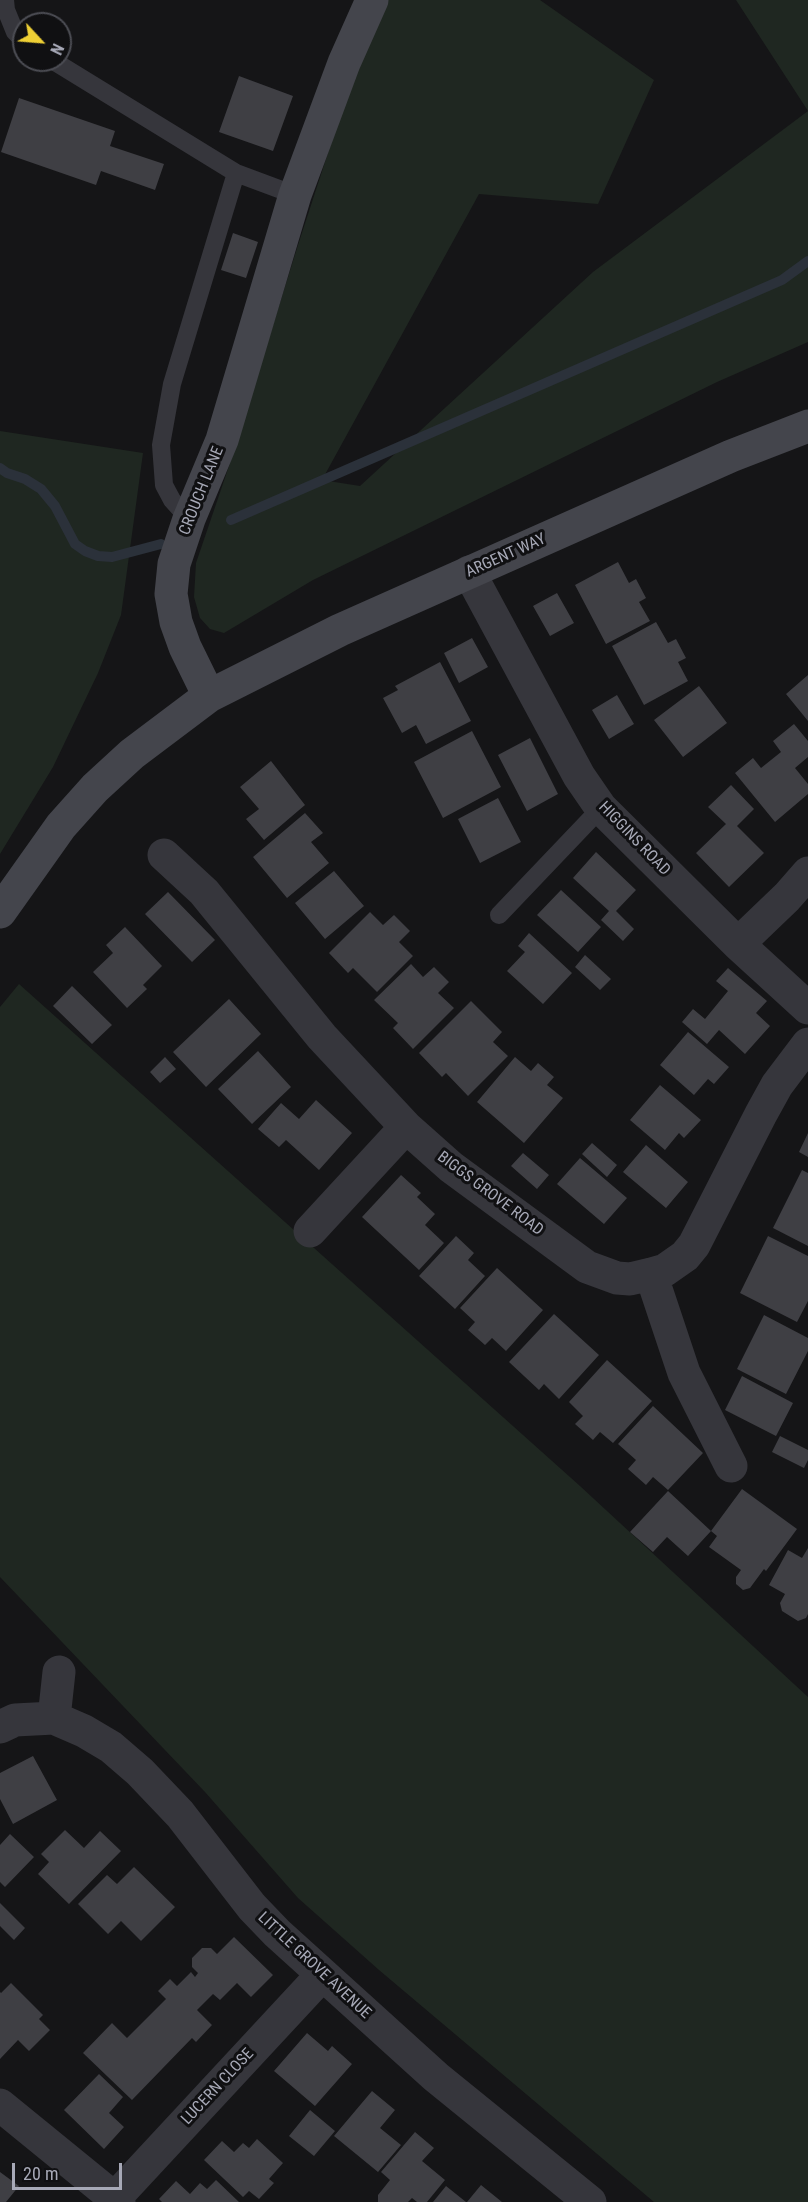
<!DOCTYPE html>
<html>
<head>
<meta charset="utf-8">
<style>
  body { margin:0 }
  #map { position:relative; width:808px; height:2202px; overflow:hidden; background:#151517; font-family:"Roboto Condensed",sans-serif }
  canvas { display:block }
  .north { position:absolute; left:12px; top:12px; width:60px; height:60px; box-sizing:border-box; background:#101012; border:2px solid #4c4d54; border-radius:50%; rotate:116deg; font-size:16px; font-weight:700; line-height:24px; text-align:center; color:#a7a9b7 }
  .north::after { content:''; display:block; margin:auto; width:21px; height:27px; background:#eed035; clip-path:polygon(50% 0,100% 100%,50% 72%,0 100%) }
  .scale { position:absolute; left:12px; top:2163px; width:110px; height:27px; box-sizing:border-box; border:3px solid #a7a9b7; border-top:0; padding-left:8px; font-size:18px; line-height:21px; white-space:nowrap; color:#a7a9b7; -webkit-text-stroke:4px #101012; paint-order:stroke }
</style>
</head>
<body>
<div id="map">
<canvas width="808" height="2202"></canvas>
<div class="north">N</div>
<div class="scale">20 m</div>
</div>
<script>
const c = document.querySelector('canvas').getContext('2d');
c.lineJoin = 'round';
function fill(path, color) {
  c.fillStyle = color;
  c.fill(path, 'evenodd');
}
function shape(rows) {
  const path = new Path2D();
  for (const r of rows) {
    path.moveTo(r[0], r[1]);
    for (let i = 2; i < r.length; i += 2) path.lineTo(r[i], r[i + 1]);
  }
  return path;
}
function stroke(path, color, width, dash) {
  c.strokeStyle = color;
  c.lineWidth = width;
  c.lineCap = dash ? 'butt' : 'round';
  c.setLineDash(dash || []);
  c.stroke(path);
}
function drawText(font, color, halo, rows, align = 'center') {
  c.font = font + ' "Roboto Condensed",sans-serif';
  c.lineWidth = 6;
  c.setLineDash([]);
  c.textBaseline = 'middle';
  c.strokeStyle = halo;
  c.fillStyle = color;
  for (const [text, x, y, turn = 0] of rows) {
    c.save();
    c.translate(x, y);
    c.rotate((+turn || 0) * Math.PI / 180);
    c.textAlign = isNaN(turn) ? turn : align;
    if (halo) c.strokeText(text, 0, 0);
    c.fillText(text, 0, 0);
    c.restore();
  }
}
const green = shape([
  [383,0,540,0,654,80,598,204,479,194,322,480,360,486,593,272,808,111,736,0,808,0,808,342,717,382,313,580,224,633,210,629,200,618,194,597,196,563,229,466,298,245,356,67],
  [0,431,143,453,121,615,98,673,53,767,0,854],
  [19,984,580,1486,808,1697,808,2202,654,2202,379,1970,298,1898,205,1792,0,1577,0,1007]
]);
const stream = shape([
  [0,468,7,473,25,479,41,489,55,506,75,544,85,551,98,556,112,557,161,544],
  [231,520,782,280,808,261]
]);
const building = shape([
  [239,76,293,96,273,151,219,132],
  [19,98,115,131,110,146,164,164,155,190,101,171,96,185,1,152],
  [233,233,258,242,246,278,221,270],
  [618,562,629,583,636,579,646,598,639,602,650,621,606,644,575,585],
  [557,593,574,623,550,636,533,606],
  [656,622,668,643,676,639,686,658,678,662,688,681,644,705,612,646],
  [472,638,488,667,459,683,444,653],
  [440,662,471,721,426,744,416,725,402,733,383,698,398,690,395,686],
  [808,675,808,721,786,694],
  [699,686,727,723,683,757,654,720],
  [617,695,634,724,609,739,592,710],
  [794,724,808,741,808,757,795,768,808,784,808,794,775,822,735,773,753,758,761,768,781,752,773,741],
  [472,731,501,787,443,818,414,762],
  [530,738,558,794,527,811,498,755],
  [271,761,305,805,264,840,246,819,259,809,240,787],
  [731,785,754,809,737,826,764,853,729,887,696,853,726,824,708,807],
  [498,798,521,842,480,863,458,819],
  [305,813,323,833,311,842,329,863,287,898,253,857],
  [596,852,636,890,616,911,634,929,623,941,601,920,609,911,573,878],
  [334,871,364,906,325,939,295,903],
  [561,890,601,927,578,952,537,915],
  [168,892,215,940,192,962,145,914],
  [370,912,383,925,394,915,410,931,399,942,413,956,377,992,353,968,348,973,329,953],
  [125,927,162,966,143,985,147,989,127,1008,93,972,113,953,106,945],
  [529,933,572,973,543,1004,507,971,525,952,518,946],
  [585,955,611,979,600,990,575,967],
  [411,964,423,977,434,967,449,982,438,993,454,1008,413,1049,393,1028,398,1023,374,1000],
  [728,968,767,1001,756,1013,770,1026,745,1054,719,1030,707,1044,682,1022,693,1009,705,1019,728,991,716,981],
  [72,986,112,1025,92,1044,53,1006],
  [229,999,261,1034,206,1087,173,1052],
  [471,1001,502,1032,493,1042,508,1056,468,1096,446,1073,442,1077,419,1053],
  [688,1032,729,1067,714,1084,708,1079,694,1095,660,1065],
  [258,1051,291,1087,252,1124,218,1089],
  [165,1057,176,1069,160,1083,150,1072],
  [515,1057,531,1071,538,1063,554,1077,547,1085,563,1098,524,1143,477,1102],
  [660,1085,701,1120,684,1138,679,1133,665,1150,630,1120],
  [316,1100,352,1133,319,1170,286,1140,279,1147,258,1129,281,1103,299,1119],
  [808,1133,808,1157,799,1152],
  [592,1143,617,1165,607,1177,582,1154],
  [646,1145,688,1182,666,1208,623,1172],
  [523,1153,549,1175,537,1189,511,1166],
  [580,1158,627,1198,604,1224,557,1184],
  [802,1170,808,1173,808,1246,773,1228],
  [401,1175,421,1193,417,1197,435,1214,425,1225,444,1243,419,1270,362,1217],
  [456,1236,474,1253,468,1260,485,1276,455,1309,419,1276],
  [768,1236,808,1256,808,1301,797,1322,740,1293],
  [497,1268,543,1310,506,1351,492,1338,485,1345,468,1330,475,1322,460,1308],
  [554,1314,599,1355,559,1399,544,1384,539,1390,509,1362],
  [764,1315,808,1338,808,1351,786,1394,737,1369],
  [607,1360,652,1401,613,1443,600,1432,593,1440,575,1424,583,1416,569,1402],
  [742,1376,793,1403,776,1436,725,1410],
  [653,1406,703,1453,668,1490,653,1477,646,1485,628,1469,636,1460,618,1444],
  [780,1436,808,1450,808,1460,804,1468,772,1452],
  [742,1489,797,1529,766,1571,764,1569,750,1588,743,1590,736,1584,736,1577,741,1570,709,1547,717,1536,711,1531,688,1556,667,1537,653,1552,630,1532,668,1491,711,1531],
  [808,1548,808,1614,806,1618,798,1621,782,1611,780,1603,785,1594,769,1585,788,1550,802,1558],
  [33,1756,57,1800,13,1824,0,1799,0,1773],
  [65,1830,84,1848,100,1831,121,1851,69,1904,38,1874,49,1862,41,1854],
  [10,1834,34,1857,5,1887,0,1882,0,1845],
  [134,1867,175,1907,141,1941,121,1921,108,1934,78,1904,107,1875,117,1884],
  [0,1903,25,1928,14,1940,0,1926],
  [234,1937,273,1975,251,1997,237,1983,220,2000,213,1994,197,2010,212,2025,196,2042,192,2038,132,2100,83,2053,112,2023,127,2038,166,1999,158,1991,170,1979,177,1986,191,1972,195,1977,198,1973,192,1967,192,1958,202,1948,211,1948,217,1954],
  [11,1983,43,2015,39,2019,50,2030,29,2051,18,2040,0,2059,0,1992,1,1993],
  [307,2033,328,2051,332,2046,352,2064,315,2106,274,2071],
  [99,2074,123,2097,109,2113,124,2127,104,2149,64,2110],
  [372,2091,395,2110,380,2128,401,2145,378,2172,334,2136],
  [310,2110,335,2131,314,2156,289,2136],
  [415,2132,434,2148,422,2161,445,2180,427,2202,417,2202,412,2198,408,2202,378,2202,378,2195,390,2180,381,2172],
  [257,2139,283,2163,269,2179,274,2183,259,2199,249,2191,243,2197,204,2160,222,2141,234,2152,243,2143,249,2148],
  [0,2172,19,2186,6,2202,0,2202],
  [216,2180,239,2202,162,2202,159,2199,176,2181,190,2194,200,2183,207,2189],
  [481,2185,502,2202,467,2202],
  [446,2186,466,2202,433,2202]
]);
const lane = shape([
  [5,0,6,10,15,32,24,41],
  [52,60,236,173,295,195],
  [189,519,172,500,164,485,161,445,172,384,236,173],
  [499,915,601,808]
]);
const street = shape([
  [469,572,579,776,601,808,738,944,808,1008],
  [164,855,204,892,322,1037,406,1127,451,1167,587,1267,617,1278,630,1279,651,1274,665,1270,685,1256,694,1245,761,1114,777,1085,808,1044],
  [738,944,787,897,808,873],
  [310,1231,406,1127],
  [651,1274,684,1373,731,1466],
  [54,1718,59,1672],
  [0,1727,15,1720,54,1718,84,1731,111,1747,140,1772,180,1814,252,1907,277,1933,436,2077,590,2202],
  [0,2105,119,2202],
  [115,2198,322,1975]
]);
const secondary = shape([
  [209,696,185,647,176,622,171,594,174,564,189,519,222,440,295,195,344,63,372,0],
  [0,912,61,826,95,788,132,754,209,696,340,630,731,456,808,426]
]);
const streetNames = [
  ["CROUCH LANE",202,491,-68],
  ["ARGENT WAY",506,556,-24],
  ["HIGGINS ROAD",634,839,46],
  ["BIGGS GROVE ROAD",490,1194,37],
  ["LITTLE GROVE AVENUE",314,1966,43],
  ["LUCERN CLOSE",218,2087,-47]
];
fill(green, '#1f2721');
stroke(stream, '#2b313a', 10);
fill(building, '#3f3f44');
stroke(lane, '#36363c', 18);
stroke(street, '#36363c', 33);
stroke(secondary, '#44454c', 33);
drawText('16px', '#a7a9b7', '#101012', streetNames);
</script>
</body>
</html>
